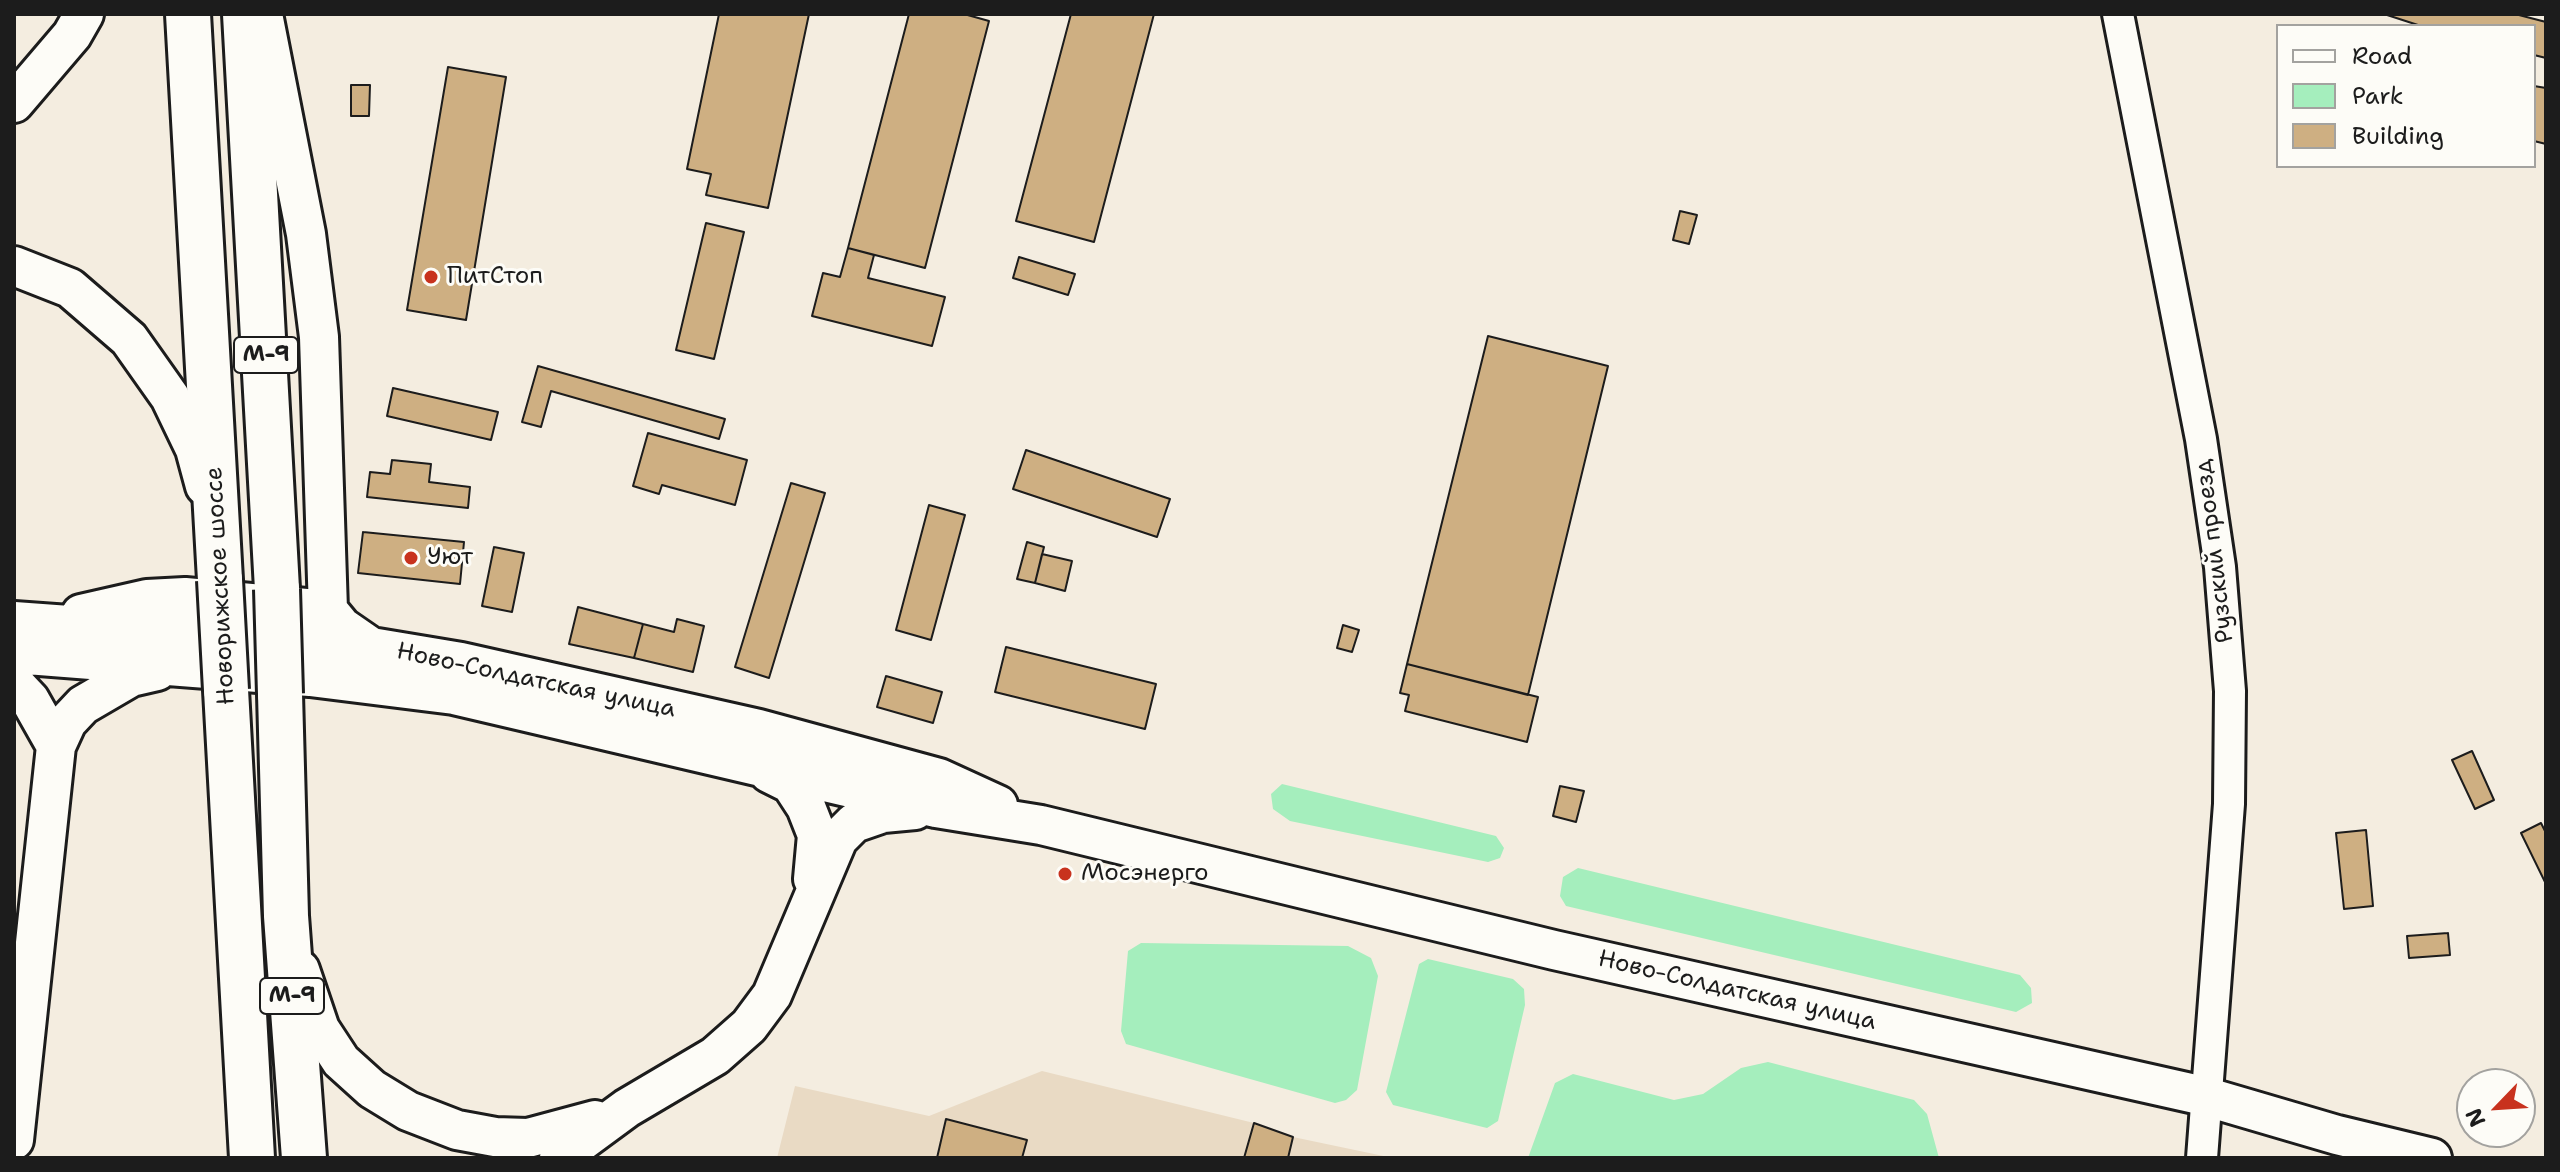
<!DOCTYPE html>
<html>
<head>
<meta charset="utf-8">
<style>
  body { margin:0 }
  #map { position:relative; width:2560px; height:1172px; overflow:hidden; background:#f4ede0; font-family:"Shantell Sans",sans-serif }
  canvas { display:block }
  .frame { position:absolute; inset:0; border:16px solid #1c1c1c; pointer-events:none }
  .legend { position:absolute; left:2276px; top:24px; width:260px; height:144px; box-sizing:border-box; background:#fdfcf7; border:2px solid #a3a29f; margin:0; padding:10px 14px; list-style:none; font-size:24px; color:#1c1c1c }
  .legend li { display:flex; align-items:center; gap:16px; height:40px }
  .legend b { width:40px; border:2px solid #a3a29f }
  .north { position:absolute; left:2456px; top:1068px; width:80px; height:80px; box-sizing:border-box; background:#fdfcf7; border:2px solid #a3a29f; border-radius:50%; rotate:245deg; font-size:22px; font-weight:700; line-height:32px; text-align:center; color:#1c1c1c }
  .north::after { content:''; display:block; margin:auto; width:28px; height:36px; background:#c8321e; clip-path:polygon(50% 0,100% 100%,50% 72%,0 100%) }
</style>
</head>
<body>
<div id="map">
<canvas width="2560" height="1172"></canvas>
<div class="frame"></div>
<ul class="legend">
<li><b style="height:10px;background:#fdfcf7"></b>Road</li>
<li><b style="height:22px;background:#a5eebd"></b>Park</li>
<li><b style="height:22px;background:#ceaf82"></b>Building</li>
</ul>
<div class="north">N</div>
</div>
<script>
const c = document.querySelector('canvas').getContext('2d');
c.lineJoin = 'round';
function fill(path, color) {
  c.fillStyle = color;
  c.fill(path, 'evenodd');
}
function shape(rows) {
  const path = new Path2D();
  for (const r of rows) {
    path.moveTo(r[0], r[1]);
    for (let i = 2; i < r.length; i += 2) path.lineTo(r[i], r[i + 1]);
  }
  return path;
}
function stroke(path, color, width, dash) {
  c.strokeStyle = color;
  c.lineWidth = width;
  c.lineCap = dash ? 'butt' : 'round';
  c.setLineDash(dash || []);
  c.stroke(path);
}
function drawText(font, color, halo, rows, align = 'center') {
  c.font = font + ' "Shantell Sans",sans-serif';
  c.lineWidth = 6;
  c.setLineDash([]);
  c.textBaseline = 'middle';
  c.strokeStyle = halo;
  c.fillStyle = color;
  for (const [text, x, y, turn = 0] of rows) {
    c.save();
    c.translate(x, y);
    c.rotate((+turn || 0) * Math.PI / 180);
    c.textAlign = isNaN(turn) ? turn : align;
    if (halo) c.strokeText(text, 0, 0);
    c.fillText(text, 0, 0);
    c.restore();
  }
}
const built = shape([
  [1042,1071,1254,1123,1293,1137,1393,1158,777,1158,795,1086,929,1116]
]);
const green = shape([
  [1282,784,1496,836,1504,848,1500,858,1488,862,1290,821,1273,809,1271,794],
  [1578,868,2020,975,2031,988,2032,1003,2016,1012,1566,906,1560,896,1563,877],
  [1141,943,1348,946,1371,958,1378,976,1357,1090,1346,1100,1335,1103,1126,1044,1121,1031,1128,951],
  [1428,959,1513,979,1524,989,1525,1005,1498,1121,1487,1128,1393,1105,1386,1092,1419,964],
  [1768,1062,1914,1100,1927,1114,1939,1158,1528,1158,1555,1083,1573,1074,1674,1100,1703,1094,1741,1068]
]);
const building = shape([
  [719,14,809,14,768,208,706,195,711,174,687,169,719,14],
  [909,14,964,14,989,21,925,268,848,248,909,14],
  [1071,14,1154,14,1094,242,1016,221,1071,14],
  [2384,14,2515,14,2546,22,2546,58,2534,55,2534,26,2421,26,2384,14],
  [448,67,506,77,466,320,407,310,448,67],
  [351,85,370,85,369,116,351,116,351,85],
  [2534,86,2546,88,2546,144,2534,141,2534,86],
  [1680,211,1697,215,1689,244,1673,240,1680,211],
  [706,223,744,232,714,359,676,350,706,223],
  [848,248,874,255,868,278,945,297,932,346,812,316,823,273,840,277,848,248],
  [1019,257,1075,274,1068,295,1013,278,1019,257],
  [1488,336,1608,366,1528,695,1407,664,1488,336],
  [538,366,725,419,719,439,551,391,541,427,522,422,538,366],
  [393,388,498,412,491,440,387,416,393,388],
  [648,433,747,460,735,505,662,485,659,494,633,486,648,433],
  [1026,450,1170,499,1157,537,1013,489,1026,450],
  [392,460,431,464,429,482,470,487,468,508,367,497,370,472,390,474,392,460],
  [791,483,825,493,769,678,735,667,791,483],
  [929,505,965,515,931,640,896,630,929,505],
  [363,532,464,542,460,584,358,573,363,532],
  [1027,542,1044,547,1035,583,1017,579,1027,542],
  [494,547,524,553,512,612,482,606,494,547],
  [1042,554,1072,561,1065,591,1035,583,1042,554],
  [578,607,643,624,634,658,569,644,578,607],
  [677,619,704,626,693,672,634,658,643,624,674,632,677,619],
  [1343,625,1359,630,1352,652,1337,648,1343,625],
  [1006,647,1156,684,1145,729,995,692,1006,647],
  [1407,664,1538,697,1527,742,1405,711,1409,695,1400,693,1407,664],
  [886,676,942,692,933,723,877,707,886,676],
  [2472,751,2494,800,2475,809,2452,760,2472,751],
  [1560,786,1584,791,1576,822,1553,816,1560,786],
  [2541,823,2546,833,2545,882,2521,833,2541,823],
  [2366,830,2373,906,2344,909,2336,833,2366,830],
  [2448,933,2450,955,2409,958,2407,936,2448,933],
  [946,1119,1027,1140,1022,1158,937,1158,946,1119],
  [1254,1123,1293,1137,1288,1158,1244,1158,1254,1123]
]);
const minor = shape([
  [2118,14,2201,439,2220,567,2230,691,2229,804,2202,1158]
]);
const major = shape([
  [263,14,306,234,319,337,328,610,342,627,371,647],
  [14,103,72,35,84,14],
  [14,266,70,288,129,339,170,397,195,449,205,486],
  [81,614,147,599,185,597,328,610],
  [14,621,371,647,461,662,759,729,939,778,998,805],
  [14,654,310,677,454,695,936,808,1041,825,1554,950,2204,1096,2337,1135,2432,1158],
  [14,683,30,700,56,746],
  [769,773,791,784,806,807,817,835,813,879],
  [300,970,320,1029,341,1061,372,1089,408,1111,457,1130,495,1137,528,1138,595,1120],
  [14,1140,56,746,67,722,83,705,131,677,157,671],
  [559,1158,627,1108,715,1056,749,1026,772,995,838,839,854,823,883,813,915,810]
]);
const highway = shape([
  [188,14,220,580],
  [245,14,277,589],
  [226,690,252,1158],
  [280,694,286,916,304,1158]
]);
const highwayBridge = shape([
  [220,580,226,690],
  [277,589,280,694]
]);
const markers = [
  [431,277,8,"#c8321e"],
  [411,558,8,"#c8321e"],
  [1065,874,8,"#c8321e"]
];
const shields = [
  [266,355,64],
  [292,996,64]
];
const shieldNames = [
  ["М-9",266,355],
  ["М-9",292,996]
];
const poiNames = [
  ["ПитСтоп",447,277],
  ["Уют",427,558],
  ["Мосэнерго",1081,874]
];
const streetNames = [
  ["Рузский проезд",2215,551,-97],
  ["Новорижское шоссе",221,586,-93],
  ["Ново-Солдатская улица",536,681,12],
  ["Ново-Солдатская улица",1737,991,13]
];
fill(built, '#e9dac4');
fill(green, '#a5eebd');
fill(building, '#ceaf82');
stroke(building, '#1c1c1c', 2);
stroke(minor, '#1c1c1c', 36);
stroke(major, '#1c1c1c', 44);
stroke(highway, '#1c1c1c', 50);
stroke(minor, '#fdfcf7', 30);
stroke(major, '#fdfcf7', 38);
stroke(highway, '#fdfcf7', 44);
stroke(highwayBridge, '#1c1c1c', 50, []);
stroke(highwayBridge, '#fdfcf7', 44);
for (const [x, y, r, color] of markers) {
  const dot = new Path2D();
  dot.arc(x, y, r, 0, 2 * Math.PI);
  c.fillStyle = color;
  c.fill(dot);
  stroke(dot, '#fdfcf7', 3);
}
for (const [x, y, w] of shields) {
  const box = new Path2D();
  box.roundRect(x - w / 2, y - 18, w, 36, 6);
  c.fillStyle = '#fdfcf7';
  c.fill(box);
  stroke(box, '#1c1c1c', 2);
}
drawText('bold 22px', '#1c1c1c', null, shieldNames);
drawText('24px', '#1c1c1c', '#fdfcf7', poiNames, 'left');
drawText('24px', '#1c1c1c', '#fdfcf7', streetNames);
</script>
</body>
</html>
